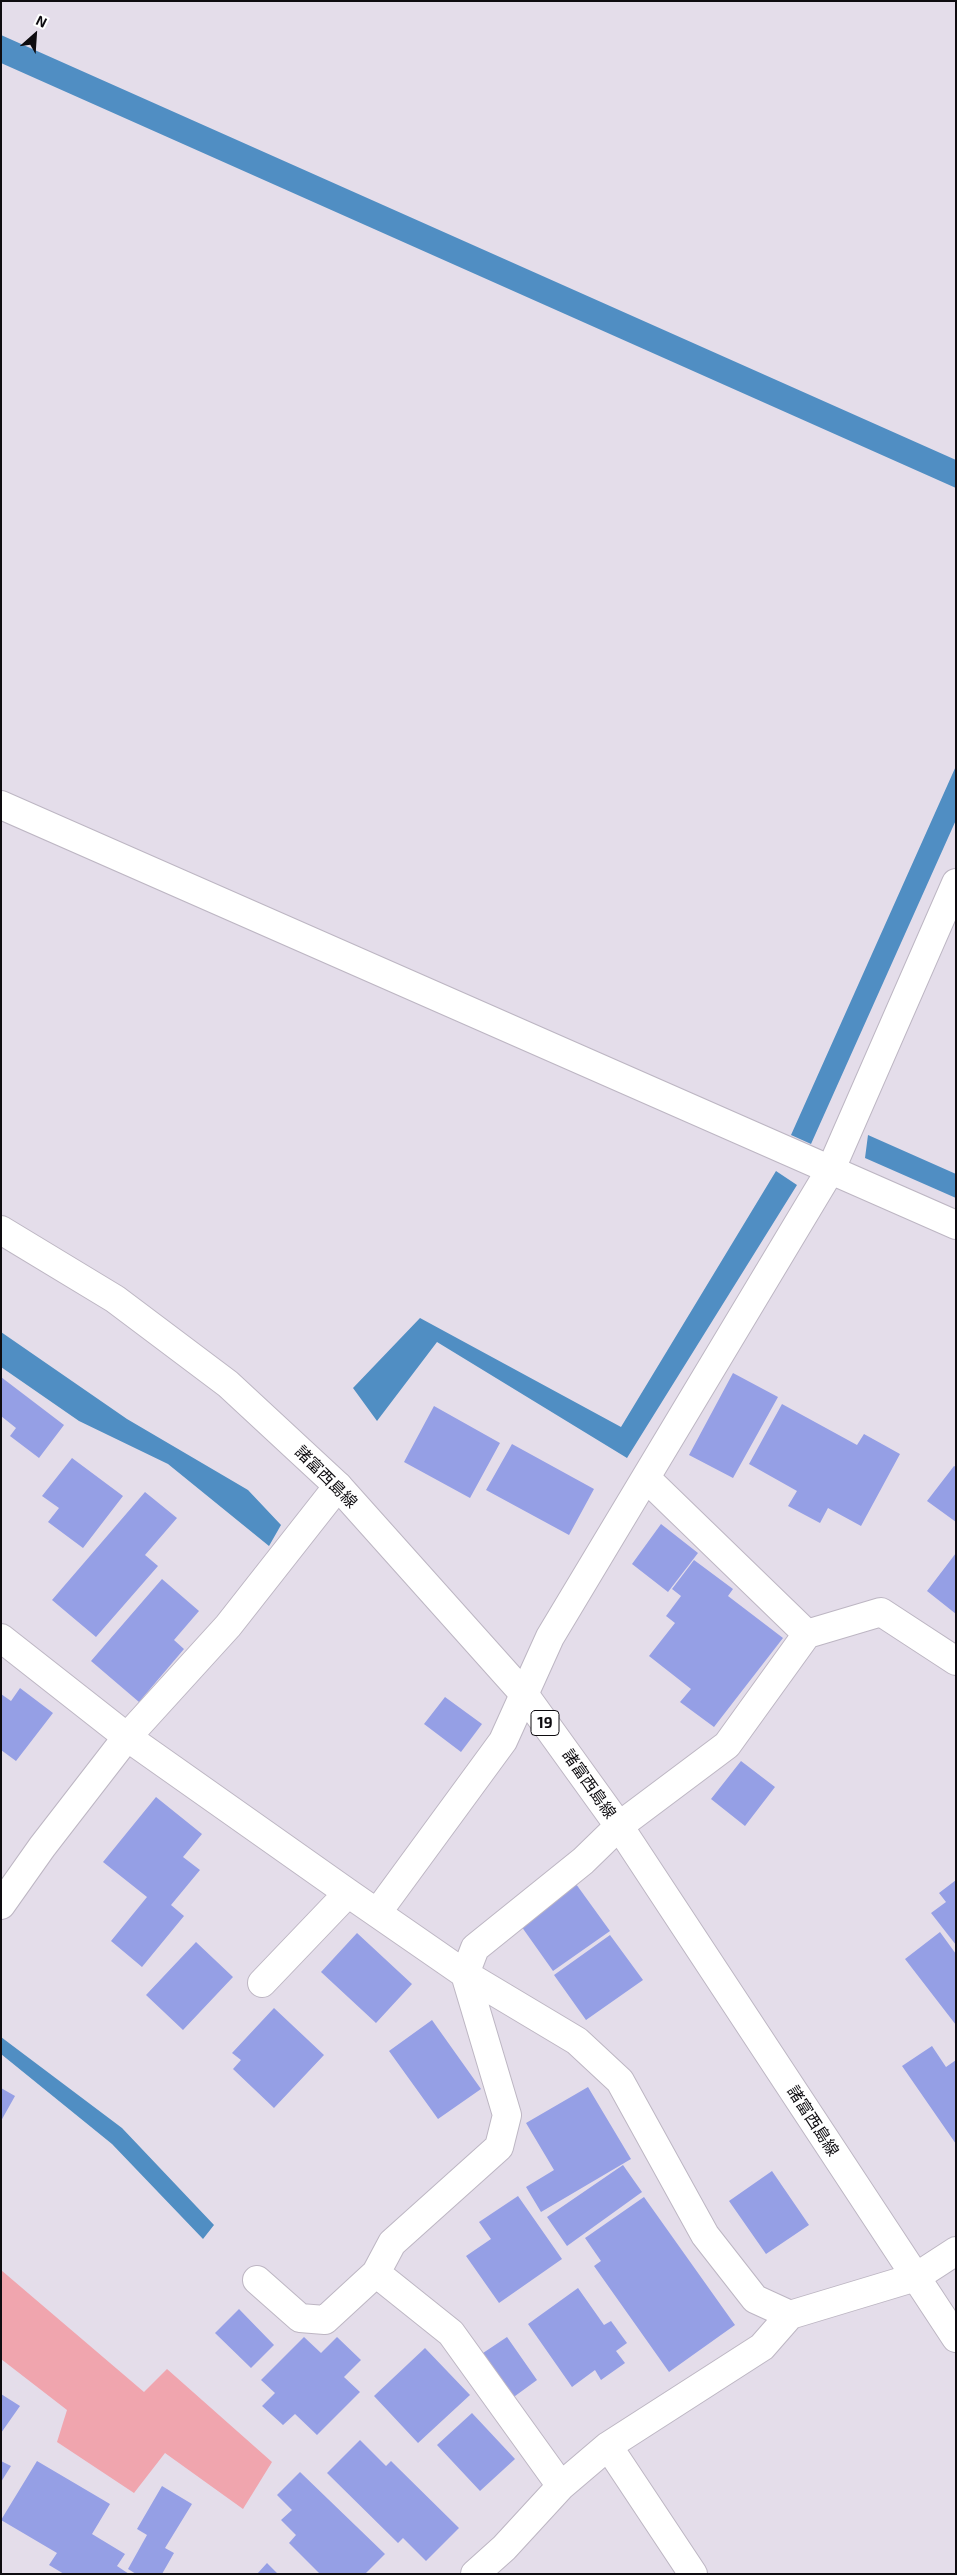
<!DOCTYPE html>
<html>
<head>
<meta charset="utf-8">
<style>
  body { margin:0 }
  #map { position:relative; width:957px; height:2575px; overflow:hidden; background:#e4ddea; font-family:"Exo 2",sans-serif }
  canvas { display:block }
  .frame { position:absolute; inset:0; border:2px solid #0e0c10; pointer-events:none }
  .north { position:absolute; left:10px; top:10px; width:50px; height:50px; -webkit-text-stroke:4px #fff; paint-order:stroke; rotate:26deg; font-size:14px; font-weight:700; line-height:20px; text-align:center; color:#0e0c10 }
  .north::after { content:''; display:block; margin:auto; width:18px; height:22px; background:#0e0c10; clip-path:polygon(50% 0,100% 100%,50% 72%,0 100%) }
</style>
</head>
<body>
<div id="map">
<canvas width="957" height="2575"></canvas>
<div class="frame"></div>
<div class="north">N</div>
</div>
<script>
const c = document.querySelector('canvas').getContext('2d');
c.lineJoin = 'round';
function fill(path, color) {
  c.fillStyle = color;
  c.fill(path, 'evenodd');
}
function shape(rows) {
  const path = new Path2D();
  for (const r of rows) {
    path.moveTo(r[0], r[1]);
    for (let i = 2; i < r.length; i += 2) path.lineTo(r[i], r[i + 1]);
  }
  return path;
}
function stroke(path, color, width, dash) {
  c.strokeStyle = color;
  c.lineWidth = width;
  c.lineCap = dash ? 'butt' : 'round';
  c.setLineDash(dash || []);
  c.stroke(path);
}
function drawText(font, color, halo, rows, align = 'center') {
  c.font = font + ' "Exo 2","Noto Sans JP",sans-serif';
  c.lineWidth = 4.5;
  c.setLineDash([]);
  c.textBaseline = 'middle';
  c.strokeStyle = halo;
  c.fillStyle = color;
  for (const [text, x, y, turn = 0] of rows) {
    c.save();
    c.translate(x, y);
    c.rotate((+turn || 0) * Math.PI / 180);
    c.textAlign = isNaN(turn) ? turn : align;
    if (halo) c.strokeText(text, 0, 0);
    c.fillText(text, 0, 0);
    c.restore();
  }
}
const green = shape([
  [1,2270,144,2392,167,2369,272,2462,243,2509,165,2453,134,2493,57,2442,67,2410,1,2359]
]);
const water = shape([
  [1,35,956,460,956,488,1,63],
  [956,766,956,820,811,1144,791,1135],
  [868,1135,956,1174,956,1198,865,1158],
  [776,1171,797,1185,627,1458,437,1342,377,1421,353,1388,420,1318,621,1427],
  [1,1332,127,1419,248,1490,281,1525,269,1546,168,1464,79,1421,1,1367],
  [1,2037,122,2128,214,2225,203,2239,112,2144,1,2054]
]);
const building = shape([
  [733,1373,778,1397,733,1478,689,1455],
  [1,1377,64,1425,39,1458,10,1436,16,1428,1,1416],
  [782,1404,857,1445,864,1434,900,1454,861,1526,828,1508,820,1523,788,1506,797,1491,749,1464],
  [434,1406,500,1443,470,1498,404,1462],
  [512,1444,594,1489,569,1535,486,1490],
  [72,1458,123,1496,83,1548,48,1522,59,1508,42,1496],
  [954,1466,956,1467,956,1522,927,1501],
  [145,1492,177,1518,145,1555,158,1566,96,1637,52,1600],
  [661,1524,698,1553,668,1592,632,1564],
  [956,1553,956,1614,927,1591],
  [694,1560,733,1589,728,1596,783,1638,714,1727,680,1702,691,1689,649,1656,675,1623,666,1616,681,1596,672,1589],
  [162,1579,199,1611,174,1640,184,1649,139,1702,91,1661],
  [20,1688,53,1713,16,1761,1,1750,1,1694,11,1701],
  [445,1697,482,1724,461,1752,424,1724],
  [741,1761,775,1787,745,1826,711,1799],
  [156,1797,202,1834,183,1857,200,1870,171,1905,184,1916,142,1967,111,1941,147,1897,103,1862],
  [956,1880,956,1945,931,1913,946,1902,939,1893],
  [576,1884,610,1931,553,1971,519,1923],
  [940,1932,956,1954,956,2025,905,1959],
  [357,1933,412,1984,376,2023,321,1972],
  [610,1935,643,1980,586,2020,554,1975],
  [196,1942,233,1977,183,2030,146,1995],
  [274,2008,324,2055,274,2108,233,2069,241,2060,232,2053],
  [432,2020,481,2089,438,2119,389,2051],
  [932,2046,946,2067,956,2060,956,2144,902,2066],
  [588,2087,631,2159,541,2212,526,2187,554,2170,526,2123],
  [1,2088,15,2096,1,2121],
  [623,2165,642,2192,567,2246,547,2217],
  [772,2171,809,2225,766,2254,729,2201],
  [518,2196,562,2259,499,2303,466,2256,491,2239,479,2222],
  [644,2197,735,2325,669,2372,594,2266,601,2261,585,2238],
  [578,2288,604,2325,611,2321,627,2343,616,2351,625,2363,601,2380,595,2370,572,2387,528,2324],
  [239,2309,274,2345,251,2368,215,2333],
  [304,2337,321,2353,337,2337,361,2360,344,2377,360,2392,317,2435,295,2414,283,2425,262,2406,275,2393,261,2380],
  [507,2337,537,2380,511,2399,480,2355],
  [425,2348,470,2395,418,2443,374,2396],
  [1,2394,20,2406,1,2433],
  [472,2413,515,2459,480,2491,437,2445],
  [360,2440,386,2466,391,2461,459,2528,426,2561,403,2538,398,2543,327,2473],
  [1,2461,11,2466,1,2482],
  [37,2461,110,2504,92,2534,125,2554,117,2566,129,2574,64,2574,49,2565,57,2553,1,2520],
  [300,2472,385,2554,365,2574,320,2574,289,2543,296,2535,281,2520,292,2510,277,2495],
  [162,2486,192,2504,165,2548,174,2553,162,2574,136,2574,128,2569,147,2535,137,2529],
  [267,2563,278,2574,257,2574]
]);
const minor = shape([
  [1,805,956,1225],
  [646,1478,807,1634],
  [1,1638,127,1737,348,1893,465,1974,577,2041,620,2081,705,2235,755,2299,790,2315],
  [1,1905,42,1847,127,1737,228,1626,338,1486],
  [377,1913,503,1741,550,1637,831,1169,956,883],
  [262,1983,348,1893],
  [376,2273,451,2333,561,2486],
  [257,2280,300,2318,325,2320,376,2273,392,2243,499,2147,507,2115,465,1974,475,1948,583,1861,619,1826,727,1745,807,1634,881,1612,956,1661],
  [608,2446,693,2574],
  [475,2574,504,2548,561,2486,608,2446,762,2347,790,2315,916,2277,956,2251]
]);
const major = shape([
  [1,1230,115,1299,228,1384,338,1486,524,1694,619,1826,956,2338]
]);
const shields = [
  [545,1723,28]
];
const shieldNames = [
  ["19",545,1723]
];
const streetNames = [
  ["諸富西島線",326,1477,45],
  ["諸富西島線",589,1784,55],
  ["諸富西島線",813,2121,57]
];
fill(green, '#f0a5ae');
fill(water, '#508ec3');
fill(building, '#959fe5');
stroke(minor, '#bdb6c3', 30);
stroke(major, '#bdb6c3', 30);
stroke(minor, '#fff', 28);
stroke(major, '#fff', 28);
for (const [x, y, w] of shields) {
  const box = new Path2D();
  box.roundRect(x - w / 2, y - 12.5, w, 25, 4);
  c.fillStyle = '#fff';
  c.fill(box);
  stroke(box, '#0e0c10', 1);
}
drawText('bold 15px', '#0e0c10', null, shieldNames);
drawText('16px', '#0e0c10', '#fff', streetNames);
</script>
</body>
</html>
